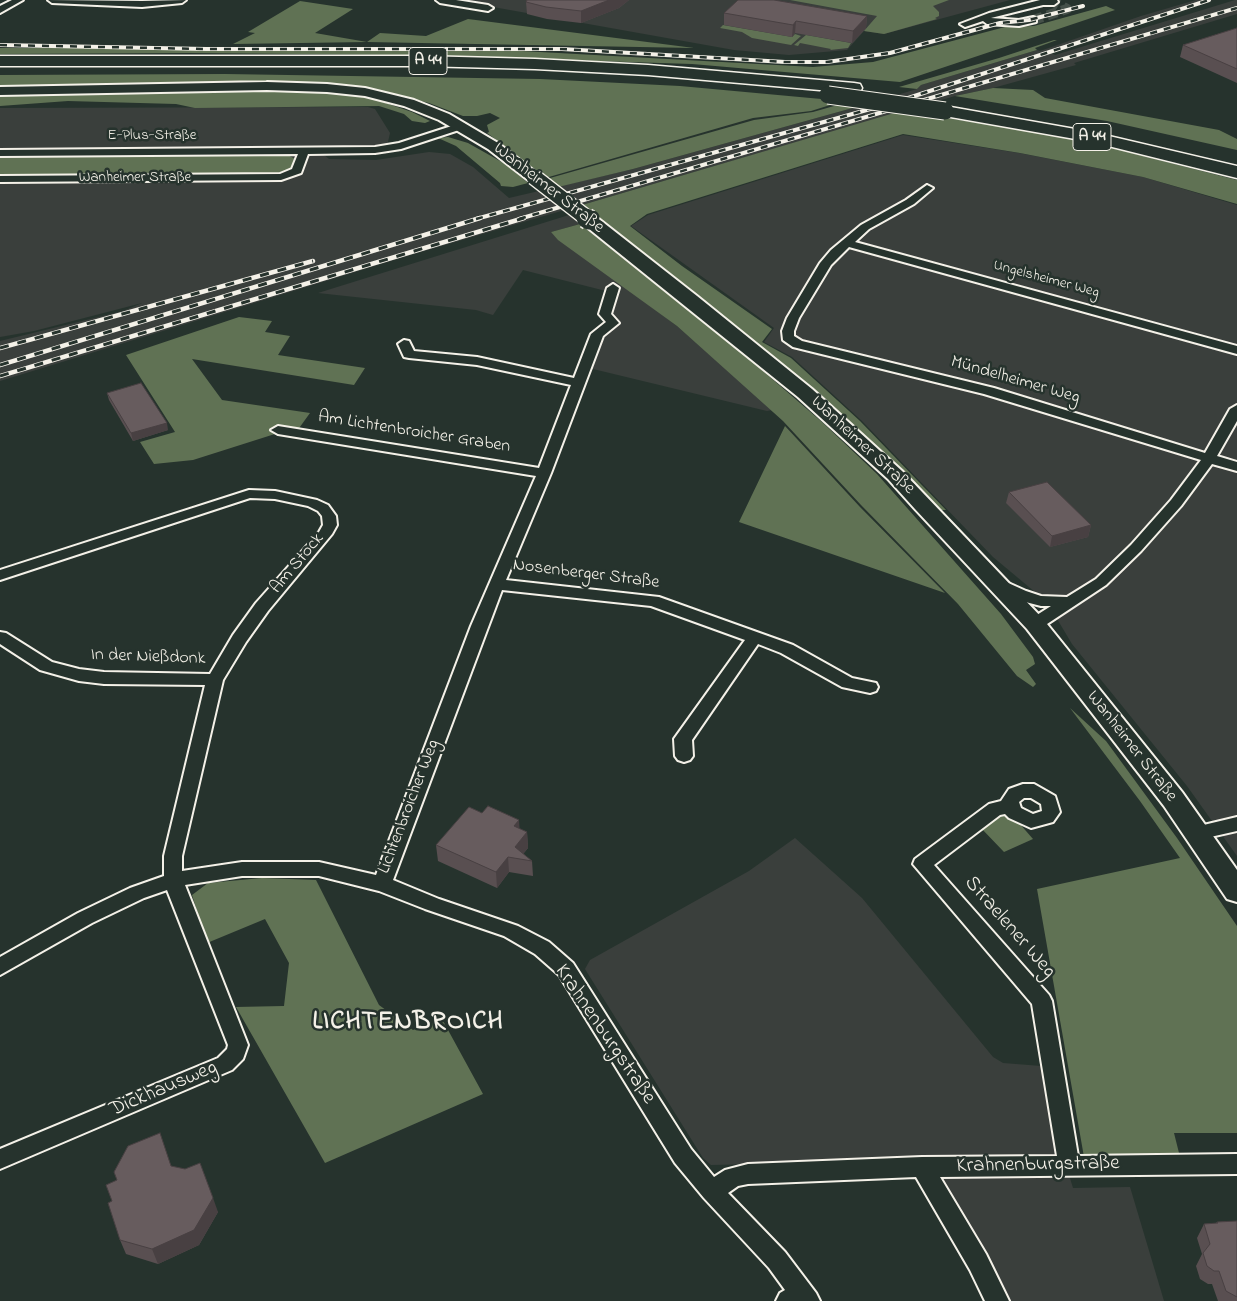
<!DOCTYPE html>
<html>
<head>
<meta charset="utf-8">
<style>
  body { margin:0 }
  canvas { display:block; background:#26332d }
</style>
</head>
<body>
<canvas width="1237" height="1301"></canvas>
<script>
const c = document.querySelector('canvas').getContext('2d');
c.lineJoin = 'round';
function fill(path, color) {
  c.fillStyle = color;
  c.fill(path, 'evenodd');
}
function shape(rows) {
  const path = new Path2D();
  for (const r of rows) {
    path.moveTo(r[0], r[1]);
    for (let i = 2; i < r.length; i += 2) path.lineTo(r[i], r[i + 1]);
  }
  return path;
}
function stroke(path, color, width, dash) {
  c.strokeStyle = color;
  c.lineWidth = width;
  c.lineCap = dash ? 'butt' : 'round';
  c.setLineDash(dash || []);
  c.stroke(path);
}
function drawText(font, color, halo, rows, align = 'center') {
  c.font = font + ' "Indie Flower",sans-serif';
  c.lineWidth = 5;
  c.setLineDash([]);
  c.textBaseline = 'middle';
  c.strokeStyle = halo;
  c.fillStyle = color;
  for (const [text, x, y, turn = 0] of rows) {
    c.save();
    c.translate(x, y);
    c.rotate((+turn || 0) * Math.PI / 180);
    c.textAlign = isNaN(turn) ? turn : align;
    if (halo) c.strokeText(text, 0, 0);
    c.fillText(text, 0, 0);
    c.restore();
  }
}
const built = shape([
  [454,0,1010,0,884,34,864,31,847,50,789,55,734,50],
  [1196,0,1213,0,1124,28,1051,53,1055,55,1235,0,1237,0,1237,14,1074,63,1076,65,993,88,955,96,407,256,0,381,0,341,123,311,142,303,34,331,0,337,0,108,368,107,375,109,390,133,387,146,324,155,329,159,376,160,429,152,450,154,473,167,509,198,633,169,867,104,917,89,921,85,1037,50,1040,51,1141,16],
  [903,135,1019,153,1143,177,1237,205,1237,856,1187,786,1072,644,1047,602,993,557,862,421,792,357,764,342,774,328,631,226,648,215],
  [569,215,580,224,551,232,677,326,772,410,767,411,589,368,612,295,606,291,523,270,493,315,476,310,318,293],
  [795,838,862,898,993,1057,1003,1063,1041,1066,1057,1147,1056,1153,1051,1157,711,1165,703,1158,585,969,590,960,749,871],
  [1069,1175,1073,1188,1130,1187,1164,1301,1009,1301,942,1179]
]);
const green = shape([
  [790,0,949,0,933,6,939,12,939,16,935,18,937,19,884,34,864,31,877,16],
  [300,1,353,9,315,33,367,42,380,33,426,36,468,19,694,48,367,42,233,44,255,33,248,32],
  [1106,6,1115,10,900,82,692,64,405,55,190,53,0,54,0,48,362,48,522,51,813,67,873,62,1005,27,1034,26],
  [723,25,792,37,795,34,801,36,791,45,752,38,742,32,720,28],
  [806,35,851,43,848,48,830,50,831,49,800,43,798,46,794,45],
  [1054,40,1057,40,1035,48,1037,50,921,85,917,89,899,87,999,58],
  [225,74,540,79,680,86,843,101,811,111,753,118,542,179,522,162,513,152,487,133,489,132,487,125,500,118,490,113,477,116,463,116,429,103,389,93,338,87,0,88,0,75],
  [993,88,1033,90,1045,98,1219,130,1237,139,1237,150,1107,121,955,96],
  [269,90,338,93,371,98,412,112,430,121,425,123,412,121,404,114,379,106,195,108,176,104,68,101,0,106,0,96],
  [848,102,867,104,633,169,554,188,543,180,754,120,813,112],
  [901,111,1037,132,1112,148,1237,180,1237,204,1143,177,1020,153,903,134,647,214,630,226,682,266,772,329,762,342,791,358,860,421,946,510,941,510,848,423,698,298,582,205],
  [448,137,468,143,507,165,528,183,513,187,501,186,500,183,456,146,438,138],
  [0,154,286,154,297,160,295,168,282,174,0,178],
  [580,224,749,359,822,422,877,474,1001,614,1033,657,1035,664,1026,670,1036,684,1033,687,1017,676,958,604,861,505,783,421,677,326,558,240,551,232],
  [239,317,272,321,265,332,290,336,278,355,365,368,354,385,192,359,222,400,310,413,297,431,278,433,193,460,154,464,140,442,175,432,126,355],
  [785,426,860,507,945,593,739,522],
  [1070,708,1106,741,1177,838,1237,926,1237,1133,1174,1133,1180,1157,1084,1157,1037,889,1180,858,1140,801],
  [1005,816,1019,823,1033,839,1004,852,981,828,996,817],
  [262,878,316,880,379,1005,413,1030,442,1019,483,1094,325,1163,236,1007,284,1006,289,963,265,919,207,943,192,895,208,883]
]);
const streetTunnel = shape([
  [1033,20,1067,9,1054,2]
]);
const street = shape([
  [12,0,23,0,0,13,0,6,12,0],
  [48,0,142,1,186,0,182,3,142,7,52,3,48,0],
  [436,0,456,0,488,5,493,8,488,11,440,3,436,0],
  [1040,0,1057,0,1058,2,1054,5,1043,5,991,18,1019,20,1033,17,1036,18,1036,22,1019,26,987,24,983,21,965,27,960,24,989,13,1040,0],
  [461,123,465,124,466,126,465,128,401,149,375,153,308,154,301,173,281,180,0,182,0,176,280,174,292,169,298,154,0,156,0,150,375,147,399,143,461,123],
  [927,185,933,188,914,204,869,229,855,242,1237,346,1237,354,849,247,831,265,799,318,794,331,794,336,802,341,994,388,1205,453,1230,409,1237,405,1237,421,1217,456,1237,462,1237,471,1212,464,1181,506,1141,551,1106,585,1041,628,1035,629,1029,628,1027,624,1029,620,1051,606,1041,606,1014,599,996,590,993,586,996,582,1006,582,1026,591,1041,596,1067,597,1096,579,1131,545,1171,500,1201,460,984,394,793,347,783,340,782,331,787,318,820,263,831,250,861,225,906,200,927,185],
  [613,284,619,288,611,314,619,323,603,336,551,473,506,580,659,597,793,645,852,678,876,683,878,687,876,691,870,693,842,687,781,653,758,644,692,740,693,756,690,760,684,762,678,760,675,756,674,739,745,640,651,606,502,590,393,880,439,899,518,926,549,942,573,963,691,1149,714,1177,725,1170,748,1164,922,1157,1057,1156,1032,1004,913,864,915,859,989,804,1001,801,1009,789,1023,784,1034,784,1055,796,1060,812,1053,822,1031,828,1009,818,1005,814,1000,815,934,865,1049,995,1052,1001,1078,1156,1237,1154,1237,1174,940,1177,986,1254,1009,1301,985,1301,970,1270,916,1177,748,1184,738,1186,728,1193,785,1252,816,1293,820,1301,776,1301,780,1293,785,1290,769,1268,704,1198,675,1163,559,975,535,954,504,936,425,909,379,891,319,876,242,876,185,885,248,1045,243,1059,232,1070,0,1169,0,1149,218,1058,227,1049,228,1045,167,890,144,898,92,923,0,975,0,957,78,913,130,888,164,876,164,856,205,685,104,684,79,681,40,670,0,644,0,632,6,633,52,662,79,669,104,672,210,674,233,635,256,603,319,532,323,525,322,516,318,511,308,506,275,499,250,498,0,580,0,570,249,490,275,491,317,500,328,505,336,516,337,525,332,534,268,611,246,642,223,680,182,856,182,871,242,862,319,862,376,875,471,626,536,476,278,434,271,430,278,426,539,468,571,385,477,365,409,358,404,357,398,344,404,340,409,341,414,351,477,357,574,378,591,334,606,322,599,314,607,288,613,284],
  [1024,798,1031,798,1041,804,1042,811,1033,814,1021,808,1019,802,1024,798],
  [1237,817,1237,831,1197,840,1191,838,1188,833,1191,828,1237,817]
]);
const secondary = shape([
  [267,82,327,84,365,88,414,100,449,114,498,143,542,177,540,180,528,180,488,149,439,120,404,106,365,96,327,92,267,90,0,95,0,87,267,82],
  [589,215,595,216,697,296,812,389,902,471,1043,619,1182,792,1237,870,1237,902,1227,899,1164,806,1027,629,915,509,888,479,798,397,583,224,581,220,583,216,589,215]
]);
const highway = shape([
  [0,56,421,56,535,59,648,65,854,83,860,84,862,88,860,92,854,93,648,75,535,69,421,66,0,66,0,56],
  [945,106,1092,132,1237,166,1237,178,1092,142,939,115,936,111,939,107,945,106]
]);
const railFar1 = shape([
  [0,45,206,49,562,49,785,62,827,62,890,53,1000,23,1029,20,1083,6],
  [476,219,899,101,1209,0],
  [519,219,1237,8]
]);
const rail = shape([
  [0,348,313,261],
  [0,365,480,218],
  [0,376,524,218]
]);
const secondaryBridgeFar1 = shape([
  [534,177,588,219]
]);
const secondaryBridge = shape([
  [586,218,589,220]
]);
const highwayBridge = shape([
  [828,95,945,111]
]);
const wall = shape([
  [527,0,629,0,619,8,581,23,547,19,527,14,526,2],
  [724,13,867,16,866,28,852,43,795,33,792,37,724,25],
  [1237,28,1237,83,1180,57,1183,45],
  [107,393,168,430,133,441,109,400],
  [1009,492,1091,525,1088,537,1050,547,1006,503],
  [482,813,527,832,528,848,523,854,532,861,533,876,509,872,497,888,438,861,436,845],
  [171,1166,218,1212,199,1245,158,1264,126,1254,120,1240,112,1201],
  [1237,1221,1237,1301,1218,1301,1212,1284,1208,1284,1200,1279,1196,1266,1202,1254,1197,1238,1204,1224,1216,1223,1217,1222]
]);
const shadedWall = shape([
  [609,0,629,0,619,8,581,23,581,11],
  [867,16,866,28,852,43,853,31],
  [796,21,795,33,792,37,793,25],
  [167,423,168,430,133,441,131,433],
  [1091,525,1088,537,1050,547,1052,536],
  [519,820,520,835,514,826],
  [527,832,528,848,519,859,515,847],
  [508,857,509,872,497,888,496,872],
  [213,1198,218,1212,199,1245,158,1264,152,1249]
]);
const building = shape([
  [527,0,609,0,581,11,546,7,526,2,527,0],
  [738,0,774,0,867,16,853,31,796,21,793,25,724,13,738,0],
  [1237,28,1237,69,1183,45,1237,28],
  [141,383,167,423,131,433,107,393,141,383],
  [1047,482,1091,525,1052,536,1009,492,1047,482],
  [488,806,519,820,514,826,527,832,515,847,532,861,508,857,496,872,436,845,469,807,482,813,488,806],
  [160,1133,171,1166,185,1169,200,1163,213,1198,194,1230,152,1249,120,1240,108,1203,112,1201,106,1185,117,1180,114,1172,128,1146,160,1133],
  [1237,1221,1237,1297,1226,1291,1219,1271,1214,1271,1207,1266,1203,1253,1210,1244,1204,1224,1218,1223,1217,1222,1237,1221]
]);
const farStreetnames = [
  ["E-Plus-Straße",152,137],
  ["Wanheimer Straße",135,179],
  ["Ungelsheimer Weg",1046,280,15]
];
const shields = [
  [428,61,38],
  [1092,137,38]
];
const shieldNames = [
  ["A 44",428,61],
  ["A 44",1092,137]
];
const streetNames = [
  ["Wanheimer Straße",548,189,38],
  ["Mündelheimer Weg",1015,381,16],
  ["Am Lichtenbroicher Graben",414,433,9],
  ["Wanheimer Straße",862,446,43],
  ["Am Stock",298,564,-50],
  ["Nosenberger Straße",586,575,7],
  ["In der Nießdonk",148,658,2],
  ["Wanheimer Straße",1131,747,52],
  ["Lichtenbroicher Weg",410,807,-69]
];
const nearStreetnames = [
  ["Straelener Weg",1009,928,49],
  ["Krahnenburgstraße",604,1035,56],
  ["Dickhausweg",164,1090,-23],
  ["Krahnenburgstraße",1038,1166,-1]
];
const nearDistrictnames = [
  ["LICHTENBROICH",408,1024]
];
fill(built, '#3a3f3c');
fill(green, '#607254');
stroke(streetTunnel, '#455049', 10, [10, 5]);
stroke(street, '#f4f1e8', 4);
stroke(secondary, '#f4f1e8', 4);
stroke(highway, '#f4f1e8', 3);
fill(street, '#26332d');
fill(secondary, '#26332d');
fill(highway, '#26332d');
stroke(railFar1, '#f4f1e8', 4);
stroke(rail, '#f4f1e8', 4.5);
stroke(railFar1, '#26332d', 2.5, [7]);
stroke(rail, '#26332d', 3, [9]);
stroke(secondaryBridgeFar1, '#f4f1e8', 18, []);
stroke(secondaryBridge, '#f4f1e8', 22, []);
stroke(highwayBridge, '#f4f1e8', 19, []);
stroke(secondaryBridgeFar1, '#26332d', 15);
stroke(secondaryBridge, '#26332d', 19);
stroke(highwayBridge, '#26332d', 17);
fill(wall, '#594f51');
fill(shadedWall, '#484042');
fill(building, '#675c5e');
stroke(building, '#484042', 1);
drawText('15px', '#f4f1e8', '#26332d', farStreetnames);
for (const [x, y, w] of shields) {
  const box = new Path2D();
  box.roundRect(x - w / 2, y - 13.5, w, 27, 4);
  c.fillStyle = '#26332d';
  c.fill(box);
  stroke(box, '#f4f1e8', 1);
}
drawText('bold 16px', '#f4f1e8', null, shieldNames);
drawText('18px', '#f4f1e8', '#26332d', streetNames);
drawText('21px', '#f4f1e8', '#26332d', nearStreetnames);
c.letterSpacing = '1px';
drawText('bold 26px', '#f4f1e8', '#26332d', nearDistrictnames);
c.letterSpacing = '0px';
</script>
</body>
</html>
